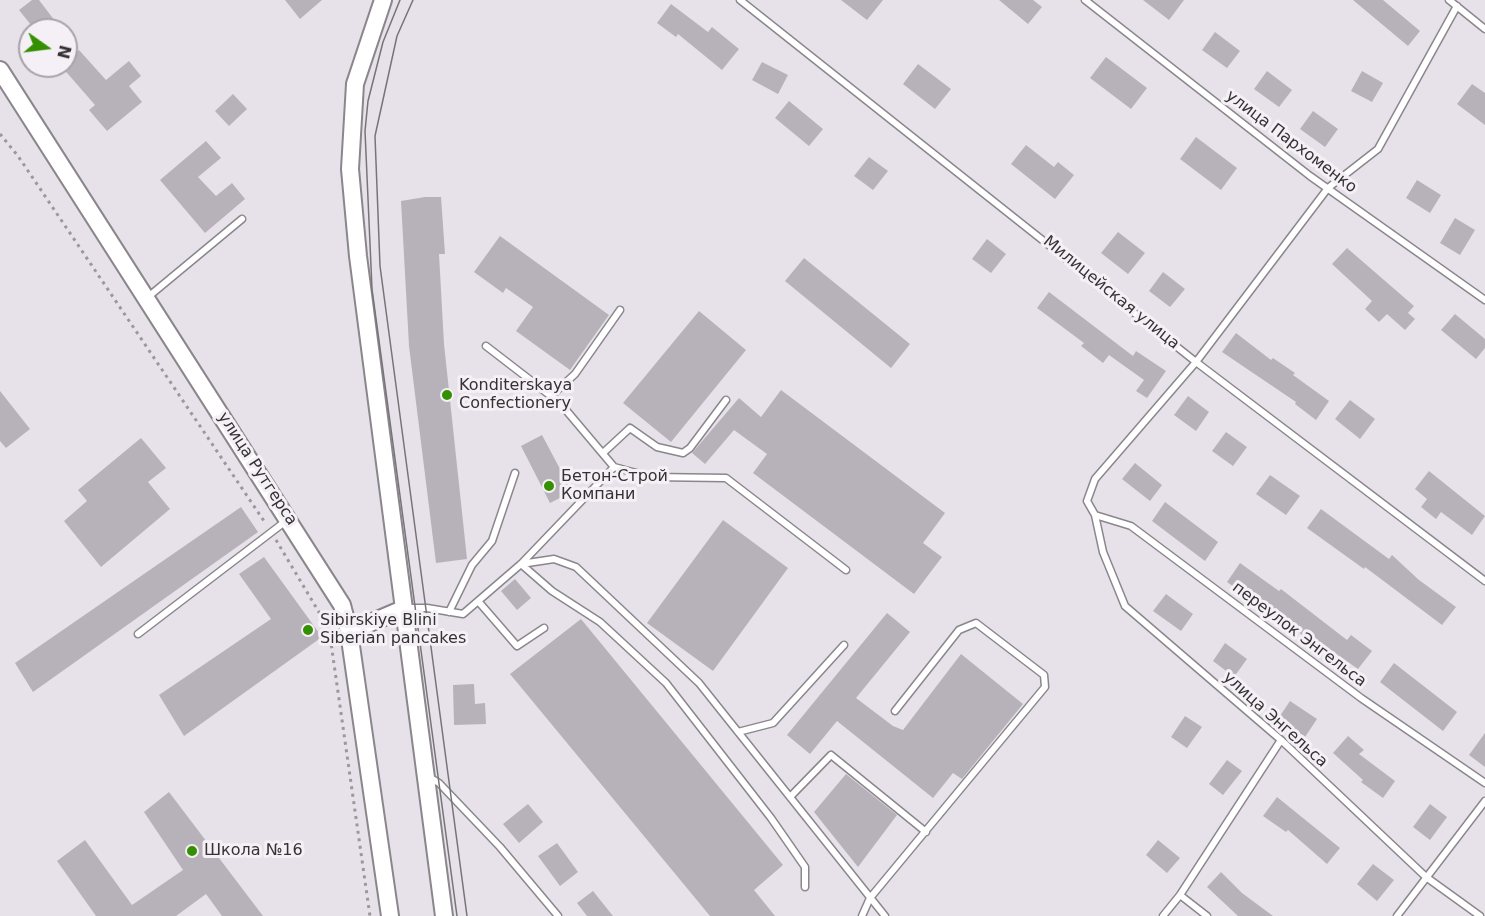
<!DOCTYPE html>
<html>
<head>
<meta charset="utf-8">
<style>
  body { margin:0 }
  #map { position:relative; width:1485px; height:916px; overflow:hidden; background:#e7e2e9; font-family:"DejaVu Sans",sans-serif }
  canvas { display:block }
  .north { position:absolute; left:18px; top:18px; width:60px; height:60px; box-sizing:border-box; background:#f5eff6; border:2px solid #a8a3a8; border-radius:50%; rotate:104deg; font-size:16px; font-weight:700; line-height:24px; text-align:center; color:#343234 }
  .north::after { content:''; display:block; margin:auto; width:21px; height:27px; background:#349001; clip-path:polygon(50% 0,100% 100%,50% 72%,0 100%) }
</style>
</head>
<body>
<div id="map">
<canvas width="1485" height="916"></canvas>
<div class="north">N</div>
</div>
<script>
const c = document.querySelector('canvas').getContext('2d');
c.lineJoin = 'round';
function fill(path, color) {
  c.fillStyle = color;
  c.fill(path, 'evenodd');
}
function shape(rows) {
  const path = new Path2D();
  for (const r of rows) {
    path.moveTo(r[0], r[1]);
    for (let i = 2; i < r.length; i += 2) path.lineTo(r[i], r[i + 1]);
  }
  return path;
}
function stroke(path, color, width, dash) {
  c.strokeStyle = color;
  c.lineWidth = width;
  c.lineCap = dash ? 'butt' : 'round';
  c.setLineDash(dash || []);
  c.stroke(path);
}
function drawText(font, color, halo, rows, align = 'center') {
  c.font = font + ' "DejaVu Sans",sans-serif';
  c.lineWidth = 6;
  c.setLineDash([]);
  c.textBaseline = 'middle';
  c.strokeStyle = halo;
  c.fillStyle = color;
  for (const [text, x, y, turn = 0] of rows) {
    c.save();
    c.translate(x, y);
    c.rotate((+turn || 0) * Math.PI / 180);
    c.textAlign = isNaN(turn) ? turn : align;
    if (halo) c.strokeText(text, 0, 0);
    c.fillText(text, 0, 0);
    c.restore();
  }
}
const building = shape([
  [32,0,39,0,55,21,45,30,35,30,19,10],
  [285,0,322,0,300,19],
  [841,0,883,0,867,20],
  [999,0,1033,0,1042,7,1028,24],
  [1143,0,1184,0,1169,20],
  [1353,0,1383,0,1420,31,1408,46],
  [671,4,708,32,712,27,739,49,722,70,678,34,676,37,657,23],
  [1215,32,1240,51,1227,68,1202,50],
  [79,50,106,80,129,61,141,76,129,86,142,102,107,131,89,110,95,105,61,66,66,66,66,61],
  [1106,57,1147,88,1131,109,1090,78],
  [762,62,788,75,778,94,752,80],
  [918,64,951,89,935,109,903,84],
  [1267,71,1292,90,1279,107,1254,89],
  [1362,71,1383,83,1372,102,1351,91],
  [1472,84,1485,93,1485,125,1457,104],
  [233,94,247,109,229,126,215,111],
  [789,101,823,129,809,146,775,118],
  [1313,111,1338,129,1325,147,1300,129],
  [1196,137,1237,168,1221,190,1180,159],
  [206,141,221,158,198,177,216,196,232,183,245,199,205,233,160,180],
  [1026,145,1054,167,1058,162,1074,175,1055,199,1011,164],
  [869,157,888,171,873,190,854,176],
  [1417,180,1441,195,1430,213,1406,198],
  [425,197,441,197,445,254,439,254,444,344,467,559,436,563,409,346,401,201],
  [1455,218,1475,230,1460,255,1440,243],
  [1118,232,1145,253,1128,274,1101,253],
  [500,236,609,315,570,370,516,331,533,307,506,288,503,293,474,272],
  [987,239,1006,254,991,273,972,259],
  [1347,248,1414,306,1408,313,1415,319,1405,330,1387,314,1379,322,1365,309,1372,301,1332,264],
  [804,258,910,344,891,368,785,281],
  [1163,272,1185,289,1170,307,1149,291],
  [1049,292,1133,356,1136,351,1166,371,1147,398,1136,391,1144,380,1109,355,1103,363,1081,346,1084,343,1037,308],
  [699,311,746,350,671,442,623,403],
  [1455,314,1485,339,1485,348,1476,359,1441,330],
  [1236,333,1271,360,1273,358,1295,373,1293,375,1329,401,1316,420,1295,404,1296,402,1222,352],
  [781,390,945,513,923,543,942,557,914,594,753,473,767,454,734,430,705,464,692,453,739,398,761,417],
  [0,391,30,429,6,448,0,441],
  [1188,396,1209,412,1196,431,1174,415],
  [1350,400,1375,419,1360,439,1335,419],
  [1226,432,1247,447,1233,466,1212,451],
  [542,435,568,484,562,487,566,495,550,503,521,446],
  [141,438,166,468,148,482,170,509,101,567,64,521,87,501,78,490],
  [1135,463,1162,485,1150,501,1122,479],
  [1429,471,1485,516,1472,535,1441,512,1436,519,1421,507,1427,499,1415,489],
  [1270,475,1300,496,1286,515,1256,494],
  [1165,502,1218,542,1205,561,1152,521],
  [241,507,258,532,33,692,15,663],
  [1321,509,1389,559,1392,555,1419,580,1456,607,1442,625,1365,567,1364,569,1307,528],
  [723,520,788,568,713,671,647,623],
  [264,557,322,637,184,736,159,695,271,619,239,574],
  [1240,563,1279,591,1281,589,1347,640,1351,635,1372,651,1358,669,1328,648,1325,652,1249,595,1248,597,1227,582],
  [515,579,531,598,517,610,501,591],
  [1166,594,1193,614,1181,631,1153,611],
  [887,613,910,632,856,698,893,726,903,730,961,654,1023,704,962,779,953,773,933,798,837,721,810,754,787,735],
  [581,619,783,865,754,890,775,916,710,916,510,674],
  [1225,643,1247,659,1234,677,1213,661],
  [1394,663,1457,712,1443,731,1380,682],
  [474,684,475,704,485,703,486,724,454,725,453,685],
  [1290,701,1317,719,1305,737,1278,719],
  [1185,716,1202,727,1187,748,1171,737],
  [1485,733,1485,767,1469,755],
  [1348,736,1364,750,1359,754,1395,781,1383,798,1361,782,1363,780,1333,753],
  [1227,760,1242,771,1223,795,1209,784],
  [846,774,897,815,858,867,814,812],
  [169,792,263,916,222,916,206,894,176,916,96,916,57,861,85,840,132,905,183,870,144,812],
  [1277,797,1340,848,1327,864,1288,830,1286,832,1263,816],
  [528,804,543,822,519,843,503,824],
  [1430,804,1447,817,1430,840,1413,827],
  [1158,840,1180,858,1167,873,1146,855],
  [557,843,578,872,560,886,538,856],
  [1373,864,1394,880,1377,901,1357,884],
  [1221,872,1242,893,1273,916,1238,916,1207,887],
  [593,891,613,916,587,916,577,903]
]);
const path = shape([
  [0,134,18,156,266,524],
  [276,540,329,629,370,916]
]);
const service = shape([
  [740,0,1196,362,1485,581],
  [1085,0,1310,176,1485,300],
  [1449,0,1485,29],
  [1457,6,1378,149,1328,188,1196,362,1095,479,1087,501,1095,515,1103,552,1125,606,1281,740,1426,877,1480,916],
  [148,297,242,219],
  [486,346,560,403,614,467],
  [551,396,575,374,620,310],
  [603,453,630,428,657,447,683,453,690,448,726,400],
  [1095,515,1131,526,1361,698,1485,783],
  [521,564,554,559,576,567,699,683,885,916],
  [521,564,552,591,600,622,666,683,771,818,805,867,805,887],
  [478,601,517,646,544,628],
  [407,608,427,608,463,614,521,564,614,467,651,477,726,478,846,570],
  [449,612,472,565,492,541,515,473],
  [138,634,286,521],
  [738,732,773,723,844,645],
  [429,777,439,783,500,847,558,916],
  [790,797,831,755,926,832],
  [1180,895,1207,916],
  [862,916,870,898,1045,687,1044,675,976,623,959,630,895,711],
  [1163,916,1180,895,1281,740],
  [1397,916,1485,801]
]);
const secondary = shape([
  [383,0,355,84,350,169,358,256,444,916],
  [0,70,342,605,349,632,390,916],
  [349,632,403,609]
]);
const tram = shape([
  [400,0,383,42,368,101,365,131,372,289,457,916],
  [413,0,397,36,375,136,380,266,467,916]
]);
const markers = [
  [447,395,6,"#349001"],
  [549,486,6,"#349001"],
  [308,630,6,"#349001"],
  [192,851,6,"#349001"]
];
const streetNames = [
  ["улица Пархоменко",1291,142,37],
  ["Милицейская улица",1111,293,39],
  ["улица Рутгерса",257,469,57],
  ["переулок Энгельса",1299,635,37],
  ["улица Энгельса",1275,720,42]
];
const poiNames = [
  ["Konditerskaya",459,386],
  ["Confectionery",459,404],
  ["Бетон-Строй",561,477],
  ["Компани",561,495],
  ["Sibirskiye Blini",320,621],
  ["Siberian pancakes",320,639],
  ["Школа №16",204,851]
];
fill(building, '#b7b2b9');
stroke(service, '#8b868c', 9);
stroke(secondary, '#8b868c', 20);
stroke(path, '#9b979c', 3, [3, 4.5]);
stroke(service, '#fff', 6);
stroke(secondary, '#fff', 16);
stroke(tram, '#777478', 1.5);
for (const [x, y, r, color] of markers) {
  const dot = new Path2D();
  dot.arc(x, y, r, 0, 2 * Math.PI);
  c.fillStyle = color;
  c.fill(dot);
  stroke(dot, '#f5eff6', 2);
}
drawText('16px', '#343234', '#f5eff6', streetNames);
drawText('16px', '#343234', '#f5eff6', poiNames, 'left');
</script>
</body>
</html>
